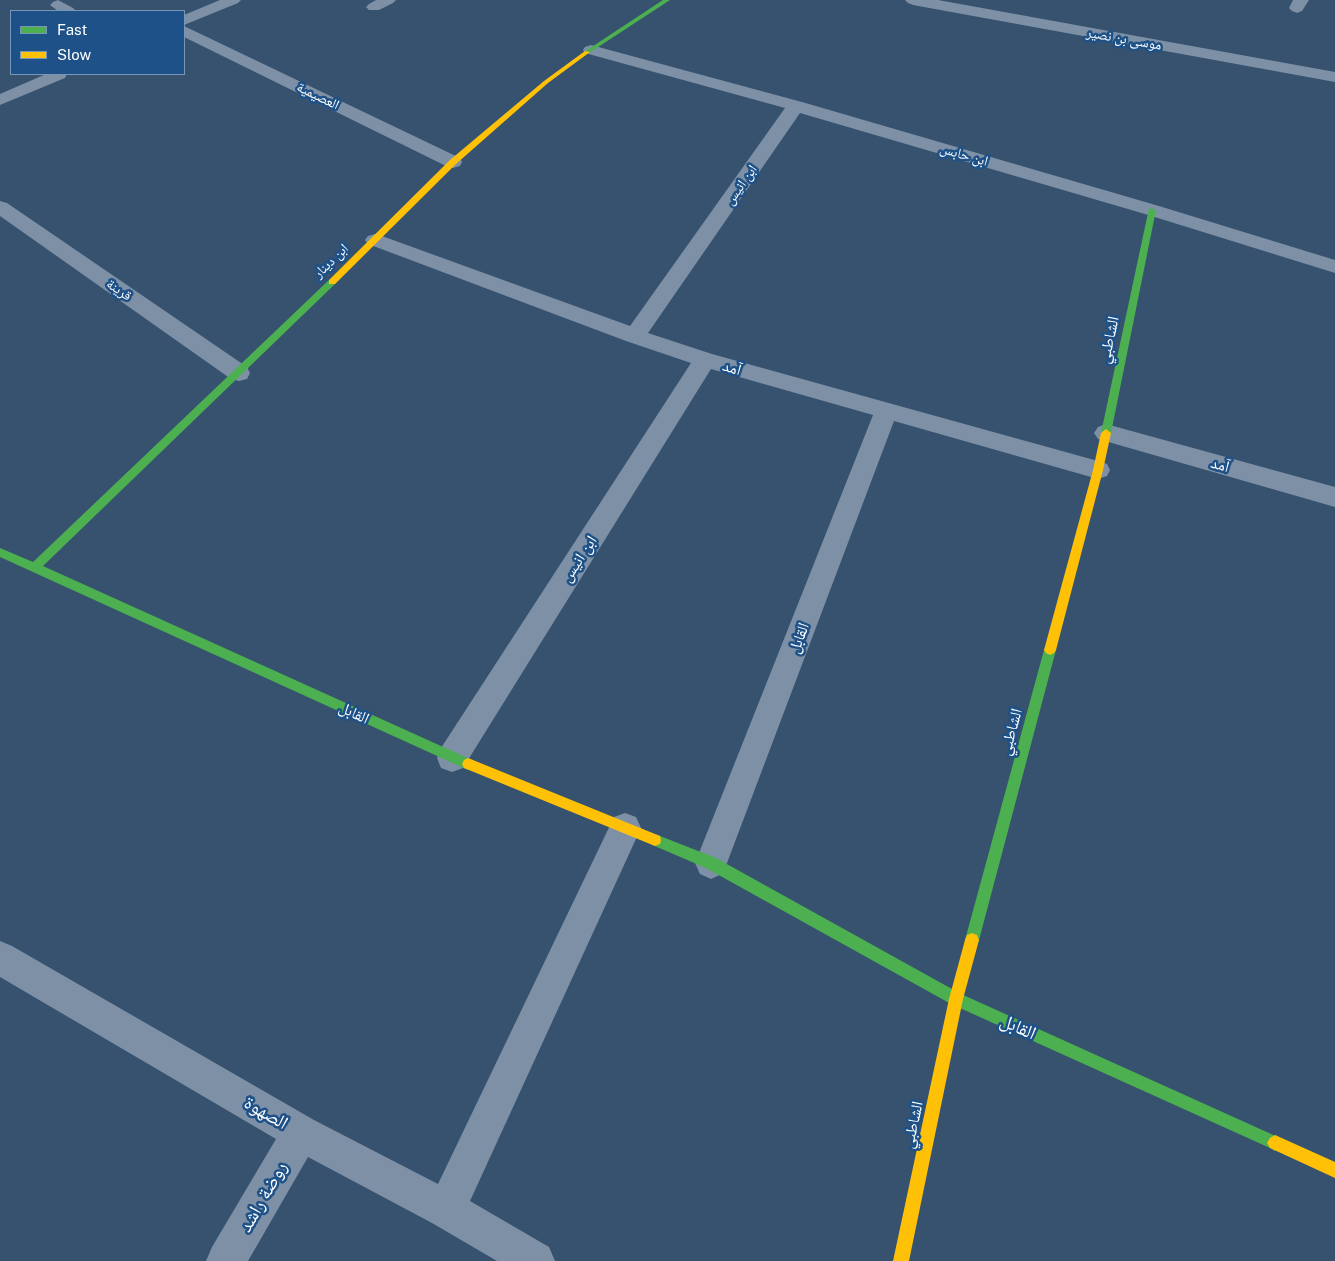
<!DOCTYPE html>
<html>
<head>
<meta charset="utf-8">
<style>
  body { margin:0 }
  #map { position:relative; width:1335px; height:1261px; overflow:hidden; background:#36526f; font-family:"Public Sans",sans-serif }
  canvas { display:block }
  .legend { position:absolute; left:10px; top:10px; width:175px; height:65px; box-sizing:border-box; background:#1e5187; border:1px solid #7897b7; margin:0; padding:6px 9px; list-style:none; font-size:15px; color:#fff }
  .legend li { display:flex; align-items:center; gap:10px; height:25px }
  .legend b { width:25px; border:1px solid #7897b7 }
</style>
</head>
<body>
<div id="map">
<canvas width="1335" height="1261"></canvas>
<ul class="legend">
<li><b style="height:6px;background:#4caf50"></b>Fast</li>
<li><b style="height:6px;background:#ffc107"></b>Slow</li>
</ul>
</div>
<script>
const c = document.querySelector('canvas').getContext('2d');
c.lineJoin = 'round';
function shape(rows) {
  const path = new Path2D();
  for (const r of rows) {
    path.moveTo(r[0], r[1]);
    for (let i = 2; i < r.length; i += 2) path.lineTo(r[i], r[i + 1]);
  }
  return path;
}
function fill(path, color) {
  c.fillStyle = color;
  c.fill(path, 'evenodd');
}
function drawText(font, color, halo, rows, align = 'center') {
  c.font = font + ' "Public Sans","Noto Naskh Arabic",sans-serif';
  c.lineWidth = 5;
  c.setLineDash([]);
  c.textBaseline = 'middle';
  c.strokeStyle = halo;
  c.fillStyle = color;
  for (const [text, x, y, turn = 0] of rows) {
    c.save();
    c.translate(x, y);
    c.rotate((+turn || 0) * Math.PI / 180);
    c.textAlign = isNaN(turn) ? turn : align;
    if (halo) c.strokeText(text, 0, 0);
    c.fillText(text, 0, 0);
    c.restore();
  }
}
const street = shape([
  [58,0,73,8,76,11,58,11,50,5,53,2,58,0],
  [220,0,241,0,238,3,184,25,184,15,220,0],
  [376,0,396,0,393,3,379,10,369,10,366,7,369,4,376,0],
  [905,0,938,0,1335,72,1335,82,913,5,908,3,905,0],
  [1293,0,1309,0,1302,11,1297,13,1292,11,1289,8,1293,0],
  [184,26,460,158,462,162,460,166,453,168,446,166,184,37,184,26],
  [591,45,802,102,1159,206,1335,260,1335,273,1145,214,800,113,648,333,712,354,1098,461,1107,464,1110,470,1107,476,1098,479,894,421,727,863,722,874,711,879,700,874,695,863,873,415,711,369,463,768,452,772,441,768,437,758,441,748,691,363,626,341,368,244,365,240,368,236,375,234,382,236,630,326,785,108,585,53,583,50,585,47,591,45],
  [46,74,67,74,65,78,0,105,0,94,46,74],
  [0,201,7,203,247,367,250,373,247,379,239,381,231,379,0,216,0,201],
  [1106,424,1335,487,1335,507,1098,439,1094,433,1098,427,1106,424],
  [625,813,636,817,641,828,470,1201,549,1247,555,1261,497,1261,432,1223,308,1157,248,1261,206,1261,212,1247,276,1139,0,977,0,941,12,946,314,1120,438,1184,614,817,625,813]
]);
const fast = shape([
  [663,0,670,0,589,53,584,52,663,0],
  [1149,208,1156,210,1111,433,1106,437,1101,433,1149,208],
  [332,279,336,282,335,284,43,566,472,760,474,764,472,768,468,770,0,557,0,548,33,562,329,280,332,279],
  [1050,645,1054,647,1056,650,979,940,977,945,972,947,967,945,965,940,1044,650,1046,647,1050,645],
  [655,834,716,858,961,994,1280,1138,1283,1143,1280,1148,1275,1151,1270,1148,951,1004,706,868,650,844,649,840,650,836,655,834]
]);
const slow = shape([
  [585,51,590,52,548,83,456,164,335,284,329,284,329,280,450,160,544,81,585,51],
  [1106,429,1111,433,1103,470,1056,650,1054,653,1050,655,1046,653,1044,650,1093,470,1101,433,1106,429],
  [468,758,660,836,661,840,660,844,655,846,464,768,462,764,464,760,468,758],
  [972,933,977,935,979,940,963,999,909,1261,893,1261,949,999,965,940,967,935,972,933],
  [1275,1135,1335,1162,1335,1178,1270,1148,1267,1143,1270,1138,1275,1135]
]);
const farStreetnames = [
  ["موسى بن نصير",1124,39,10],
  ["العصيمية",318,96,26],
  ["ابن حابس",964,155,16],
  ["ابن انيس",741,185,-55],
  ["ابن دينار",331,261,-44],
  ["قرينة",119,290,35]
];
const streetNames = [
  ["الشاطبي",1109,340,-78],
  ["آمد",732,368,17],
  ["آمد",1220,465,15],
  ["ابن انيس",579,559,-57],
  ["القابل",799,638,-69],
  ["القابل",354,713,25],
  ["الشاطبي",1011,732,-75],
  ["الشاطبي",913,1125,-78]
];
const nearStreetnames = [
  ["القابل",1018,1027,24],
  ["الصهوة",266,1113,30],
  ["روضة راشد",263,1197,-60]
];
fill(street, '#7d90a5');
fill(fast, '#4caf50');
fill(slow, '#ffc107');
drawText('14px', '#fff', '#1e5187', farStreetnames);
drawText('16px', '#fff', '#1e5187', streetNames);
drawText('19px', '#fff', '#1e5187', nearStreetnames);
</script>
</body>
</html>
